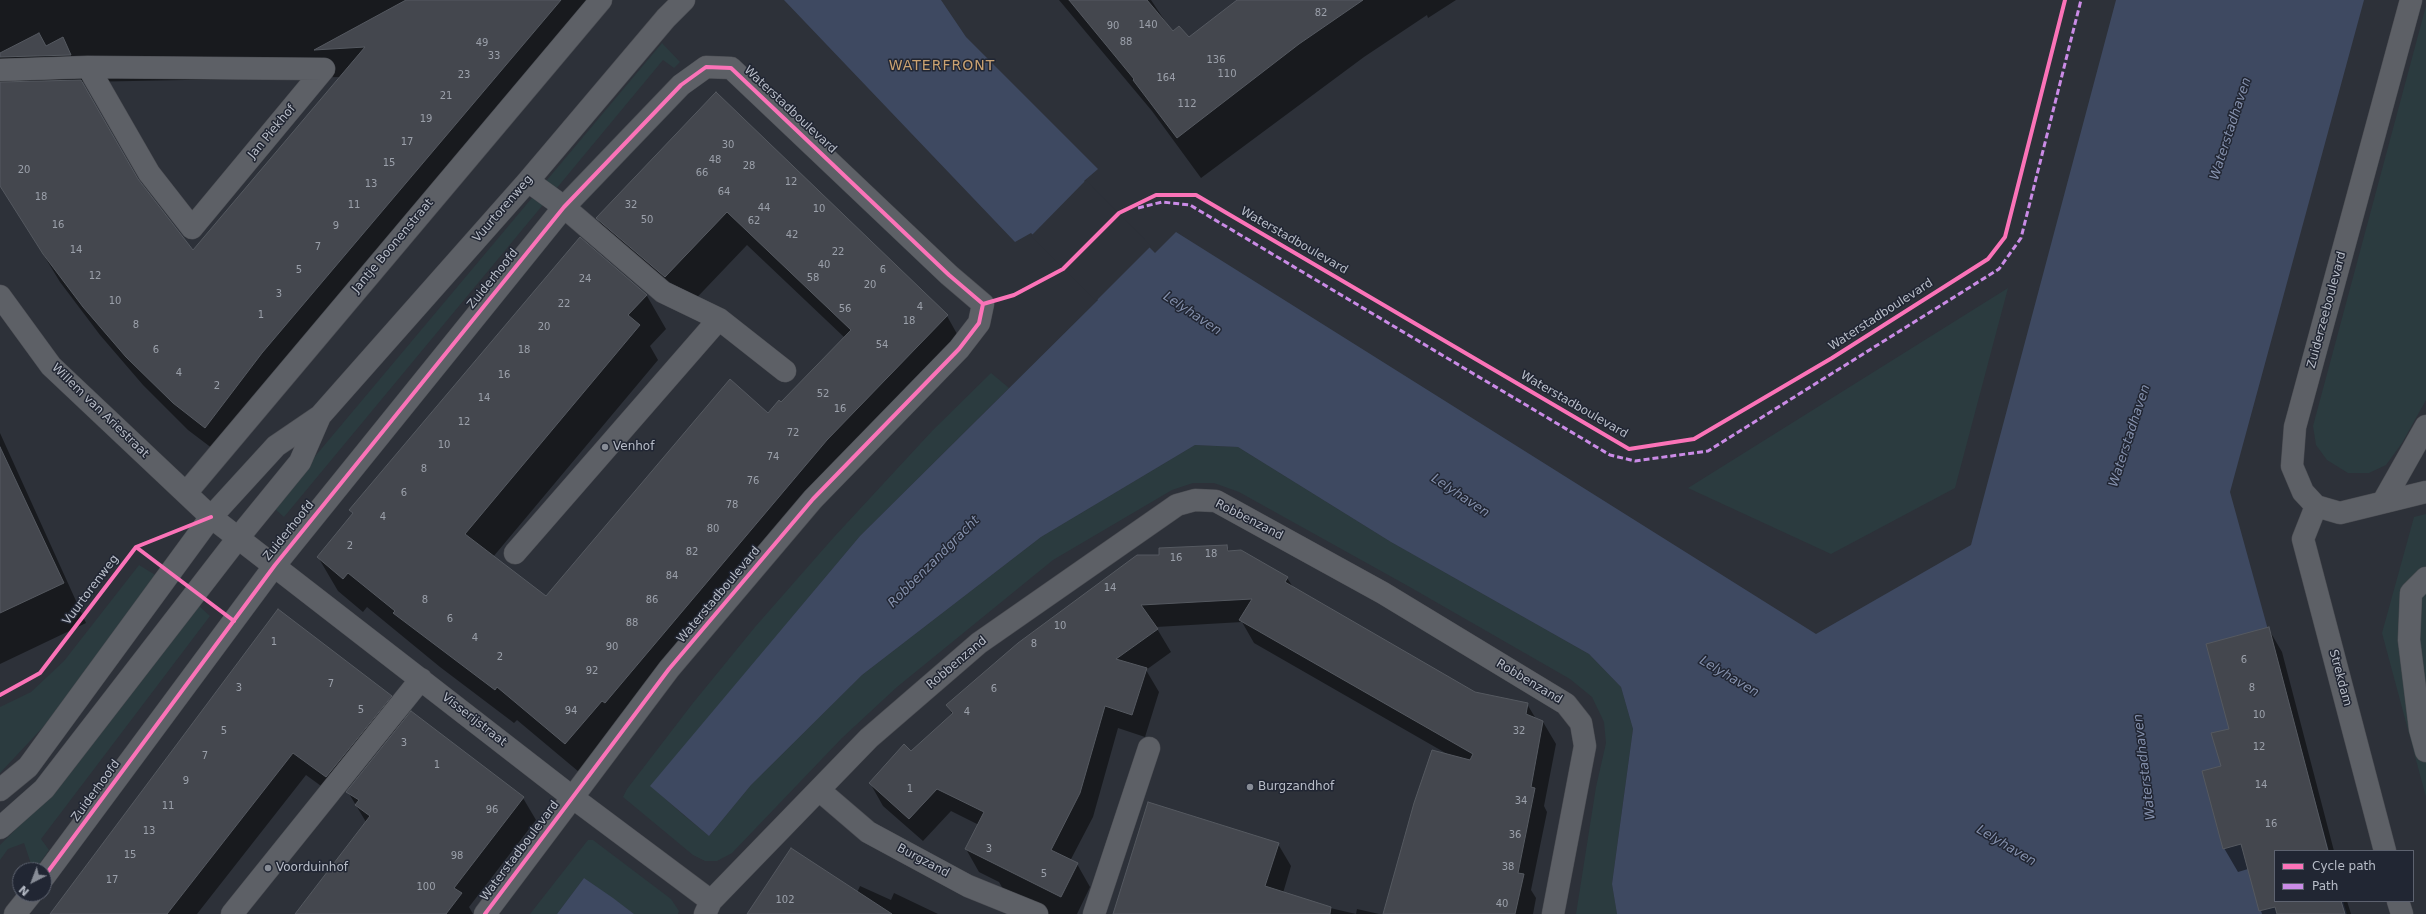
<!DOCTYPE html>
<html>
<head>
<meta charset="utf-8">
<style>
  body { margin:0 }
  #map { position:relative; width:2426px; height:914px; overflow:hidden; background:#2d3139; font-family:"DejaVu Sans",sans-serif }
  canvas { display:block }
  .legend { position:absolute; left:2274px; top:850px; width:140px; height:52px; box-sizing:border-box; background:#212633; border:1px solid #5d626f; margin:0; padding:5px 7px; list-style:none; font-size:12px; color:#b8bdc8 }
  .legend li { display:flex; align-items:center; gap:8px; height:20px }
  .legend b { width:20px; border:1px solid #5d626f }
  .north { position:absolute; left:12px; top:862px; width:40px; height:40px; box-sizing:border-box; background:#212633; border:1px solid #5d626f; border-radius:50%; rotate:222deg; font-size:11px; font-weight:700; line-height:16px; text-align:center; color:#b8bdc8 }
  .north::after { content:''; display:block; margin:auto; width:14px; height:18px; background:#878c96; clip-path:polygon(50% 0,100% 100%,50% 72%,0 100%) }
</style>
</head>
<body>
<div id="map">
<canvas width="2426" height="914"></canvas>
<ul class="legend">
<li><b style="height:5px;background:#fb73b8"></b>Cycle path</li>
<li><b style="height:5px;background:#ca8be6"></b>Path</li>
</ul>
<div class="north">N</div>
</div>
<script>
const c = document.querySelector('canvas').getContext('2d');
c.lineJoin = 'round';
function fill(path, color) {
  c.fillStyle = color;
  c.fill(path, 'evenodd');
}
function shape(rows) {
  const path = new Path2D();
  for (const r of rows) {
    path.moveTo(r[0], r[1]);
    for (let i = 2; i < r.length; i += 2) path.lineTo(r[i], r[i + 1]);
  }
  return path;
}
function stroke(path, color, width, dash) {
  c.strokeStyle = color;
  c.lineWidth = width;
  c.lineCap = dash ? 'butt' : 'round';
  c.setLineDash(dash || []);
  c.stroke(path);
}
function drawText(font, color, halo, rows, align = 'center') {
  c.font = font + ' "DejaVu Sans",sans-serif';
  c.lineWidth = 3;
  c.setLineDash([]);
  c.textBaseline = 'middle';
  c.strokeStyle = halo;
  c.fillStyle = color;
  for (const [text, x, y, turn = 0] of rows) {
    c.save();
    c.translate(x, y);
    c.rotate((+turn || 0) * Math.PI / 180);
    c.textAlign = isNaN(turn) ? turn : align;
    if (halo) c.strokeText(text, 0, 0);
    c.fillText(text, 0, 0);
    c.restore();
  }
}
const green = shape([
  [2426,6,2426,400,2402,443,2386,465,2369,473,2348,473,2327,460,2316,445,2313,426],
  [662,43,680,62,674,68,663,60,284,517,275,509,275,504],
  [2008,288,1955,488,1831,554,1688,488],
  [991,373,1009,388,860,536,651,786,680,812,709,836,751,785,862,675,1041,537,1195,445,1238,447,1391,542,1589,654,1621,687,1633,729,1612,884,1617,914,1576,914,1596,787,1606,743,1604,722,1592,697,1570,679,1408,586,1239,492,1214,483,1193,483,1172,490,1053,560,897,687,842,738,732,853,717,861,705,861,693,855,623,797,627,789,693,703,755,627,834,537,933,430],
  [2426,514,2426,797,2382,633,2414,517],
  [139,565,157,576,45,725,0,773,0,707,31,692,64,661],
  [198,605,210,616,41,839,49,850,35,870,33,870,24,843,8,849,0,860,0,845,34,811],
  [588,840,593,840,671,899,679,911,678,914,634,914,584,878,557,914,530,914]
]);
const water = shape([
  [784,0,941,0,966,37,1098,169,1084,181,1155,253,1176,232,1816,634,1971,545,2116,0,2364,0,2230,492,2329,851,2275,851,2275,901,2343,901,2347,914,1617,914,1612,884,1633,729,1621,687,1589,654,1391,542,1238,447,1195,445,1041,537,862,675,751,785,709,836,650,786,860,536,1098,300,1031,233,1015,242],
  [584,878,613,898,634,914,557,914]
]);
const pier = shape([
  [1086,180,1151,246,1096,301,1031,236]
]);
const shadow = shape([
  [0,0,601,0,221,455,188,430,143,385,100,335,60,282,0,183],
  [341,77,193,252,138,180,81,82],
  [1059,0,1151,0,1173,33,1189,38,1239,0,1456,0,1428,18,1427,15,1364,57,1201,178,1152,111],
  [716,93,947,316,966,350,847,474,585,777,517,720,514,723,440,667,367,607,363,612,338,591,318,557,353,514,351,510,580,238,647,296,666,329,650,346,658,360,493,557,546,598,781,403,845,338,747,245,685,310,616,252,597,218],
  [0,433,86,623,0,664],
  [1227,546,1230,552,1287,578,1293,587,1474,693,1527,704,1536,719,1543,722,1556,744,1544,806,1547,812,1531,890,1536,898,1533,914,1384,914,1449,755,1254,643,1242,622,1156,627,1171,652,1146,670,1159,692,1145,737,1118,728,1093,817,1070,861,1077,864,1090,887,1077,914,1045,914,1012,904,999,882,979,872,966,849,979,825,951,811,923,841,883,806,870,783,911,752,953,715,947,706,1160,556],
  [278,610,391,696,404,719,339,799,306,775,197,914,51,914],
  [2268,628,2282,652,2334,851,2275,851,2275,901,2347,901,2351,914,2262,914,2248,869,2238,872,2224,848,2222,767,2230,729],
  [348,792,523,798,536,820,469,907,473,914,296,914,366,822],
  [1278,844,1291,866,1283,893,1287,898,1356,914,1357,909,1379,914,1114,914],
  [860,886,891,900,894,893,938,914,747,914,857,893]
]);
const building = shape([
  [406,0,561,0,262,353,205,428,173,403,126,357,83,307,43,254,0,186,0,82,81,80,138,179,193,250,365,47,314,50,406,0],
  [1069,0,1147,0,1173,31,1179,26,1189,37,1237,0,1363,0,1299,44,1177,138,1133,80,1134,79,1069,0],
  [39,33,46,46,63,37,71,55,0,57,0,53,39,33],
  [716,92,948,315,827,440,605,703,602,701,565,744,497,687,495,690,393,613,395,611,348,573,343,579,317,557,353,513,349,510,580,237,647,295,628,315,640,325,465,534,546,596,730,379,768,413,779,400,781,402,851,330,727,212,665,277,596,218,716,92],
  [0,447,64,583,0,613,0,447],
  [1227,545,1228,551,1241,550,1288,577,1285,582,1475,692,1528,703,1526,714,1543,721,1531,787,1535,788,1518,873,1524,874,1515,914,1383,914,1414,803,1432,750,1470,760,1473,754,1239,620,1252,599,1141,605,1158,629,1116,659,1147,668,1132,715,1105,706,1080,793,1051,850,1078,863,1061,897,965,849,984,812,937,789,909,819,869,783,904,744,911,751,953,713,946,705,1018,643,1137,555,1159,555,1159,548,1227,545],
  [278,609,392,696,326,777,293,753,167,914,50,914,278,609],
  [2269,627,2328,851,2275,851,2275,901,2341,901,2345,914,2277,914,2275,907,2259,911,2241,844,2223,849,2202,771,2221,766,2211,733,2229,729,2206,644,2269,627],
  [411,711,524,797,454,888,462,893,446,914,295,914,370,816,355,805,359,800,346,792,411,711],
  [1148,802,1279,843,1265,886,1331,907,1330,914,1113,914,1148,802],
  [791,848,892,914,747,914,791,848]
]);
const minor = shape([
  [2411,0,2295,427,2292,466,2303,492,2316,506,2340,513,2426,492],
  [0,70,88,67,324,69,192,228,149,173,88,67],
  [528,181,564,207,663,292,719,319,785,371],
  [0,296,51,366,211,517,572,797,711,901],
  [186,493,601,0],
  [2383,502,2426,426],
  [2316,506,2303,539,2385,851],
  [515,553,719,319],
  [2426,578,2411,593,2409,640,2420,729,2426,751],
  [0,790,28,767,211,517,276,446,320,416,528,181,666,18,684,0],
  [819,790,868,832,968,886,1037,914],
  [0,828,44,789,238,538,300,462,320,416],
  [44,877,275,565,564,207,681,85,706,67,731,68,949,275,983,304,979,323,959,349,813,499,669,669,485,914],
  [2398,901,2402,914],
  [15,914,31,894],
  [232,914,421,679],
  [705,914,711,901,869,738,979,643,1177,505,1195,500,1216,501,1383,593,1566,704,1581,723,1585,746,1553,914],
  [1094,914,1149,748]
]);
const quiet = shape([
  [1138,208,1162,202,1190,205,1610,455,1635,461,1708,451,1999,269,2021,238,2081,0]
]);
const cycleway = shape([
  [983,304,1014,295,1063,269,1119,213,1156,195,1196,195,1629,449,1694,439,1832,358,1988,259,2005,237,2065,0],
  [136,547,234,621],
  [0,695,40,673,136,547,211,517],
  [44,877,275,565,564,207,681,85,706,67,731,68,949,275,983,304,979,323,959,349,813,499,669,669,485,914]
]);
const markers = [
  [605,447,4,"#878c96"],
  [1250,787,4,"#878c96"],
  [268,868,4,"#878c96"]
];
const numberNames = [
  ["82",1321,13],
  ["140",1148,25],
  ["90",1113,26],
  ["88",1126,42],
  ["49",482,43],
  ["33",494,56],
  ["136",1216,60],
  ["110",1227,74],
  ["23",464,75],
  ["164",1166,78],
  ["21",446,96],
  ["112",1187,104],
  ["19",426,119],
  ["17",407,142],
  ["30",728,145],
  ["48",715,160],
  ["15",389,163],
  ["28",749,166],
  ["20",24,170],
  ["66",702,173],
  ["12",791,182],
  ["13",371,184],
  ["64",724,192],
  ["18",41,197],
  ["11",354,205],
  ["32",631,205],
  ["44",764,208],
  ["10",819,209],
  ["50",647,220],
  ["62",754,221],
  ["16",58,225],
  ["9",336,226],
  ["42",792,235],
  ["7",318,247],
  ["14",76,250],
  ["22",838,252],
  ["40",824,265],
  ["5",299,270],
  ["6",883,270],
  ["12",95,276],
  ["58",813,278],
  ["24",585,279],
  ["20",870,285],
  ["3",279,294],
  ["10",115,301],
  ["22",564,304],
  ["4",920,307],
  ["56",845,309],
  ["1",261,315],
  ["18",909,321],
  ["8",136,325],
  ["20",544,327],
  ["54",882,345],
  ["6",156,350],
  ["18",524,350],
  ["4",179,373],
  ["16",504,375],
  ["2",217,386],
  ["52",823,394],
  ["14",484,398],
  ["16",840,409],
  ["12",464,422],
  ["72",793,433],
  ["10",444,445],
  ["74",773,457],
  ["8",424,469],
  ["76",753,481],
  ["6",404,493],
  ["78",732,505],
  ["4",383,517],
  ["80",713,529],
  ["2",350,546],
  ["82",692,552],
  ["18",1211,554],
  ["16",1176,558],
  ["84",672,576],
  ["14",1110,588],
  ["8",425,600],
  ["86",652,600],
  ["6",450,619],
  ["88",632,623],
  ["10",1060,626],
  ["4",475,638],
  ["1",274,642],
  ["8",1034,644],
  ["90",612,647],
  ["2",500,657],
  ["6",2244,660],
  ["92",592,671],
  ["7",331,684],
  ["3",239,688],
  ["8",2252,688],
  ["6",994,689],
  ["5",361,710],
  ["94",571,711],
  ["4",967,712],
  ["10",2259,715],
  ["5",224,731],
  ["32",1519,731],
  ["3",404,743],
  ["12",2259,747],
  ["7",205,756],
  ["1",437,765],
  ["9",186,781],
  ["14",2261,785],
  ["1",910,789],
  ["34",1521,801],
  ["11",168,806],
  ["96",492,810],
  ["16",2271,824],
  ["13",149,831],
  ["36",1515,835],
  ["3",989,849],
  ["15",130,855],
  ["98",457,856],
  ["38",1508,867],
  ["5",1044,874],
  ["17",112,880],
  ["100",426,887],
  ["102",785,900],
  ["40",1502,904]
];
const streetNames = [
  ["Waterstadboulevard",790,110,43],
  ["Jan Piekhof",272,132,-50],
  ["Vuurtorenweg",503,209,-49],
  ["Waterstadboulevard",1294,241,30],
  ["Jantje Boonenstraat",393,246,-50],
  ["Zuiderhoofd",493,279,-51],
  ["Zuiderzeeboulevard",2327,310,-75],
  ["Waterstadboulevard",1881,315,-33],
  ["Waterstadboulevard",1574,405,30],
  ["Willem van Ariestraat",100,411,44],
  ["Robbenzand",1249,520,27],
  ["Zuiderhoofd",289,531,-51],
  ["Vuurtorenweg",91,590,-53],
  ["Waterstadboulevard",719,595,-50],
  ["Robbenzand",957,663,-40],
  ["Strekdam",2340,678,75],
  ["Robbenzand",1529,682,31],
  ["Visserijstraat",474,720,38],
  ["Zuiderhoofd",96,791,-54],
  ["Waterstadboulevard",520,851,-53],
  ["Burgzand",923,861,28]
];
const poiNames = [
  ["Venhof",613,447],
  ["Burgzandhof",1258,787],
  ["Voorduinhof",276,868]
];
const waterNames = [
  ["Waterstadhaven",2231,129,-72],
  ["Lelyhaven",1192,314,34],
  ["Waterstadhaven",2130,436,-72],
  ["Lelyhaven",1460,496,34],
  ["Robbenzandgracht",934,562,-45],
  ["Lelyhaven",1729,677,31],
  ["Waterstadhaven",2145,767,-97],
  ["Lelyhaven",2006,846,31]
];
const quarterNames = [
  ["WATERFRONT",942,66]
];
fill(green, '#2b3b3f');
fill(water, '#3e4961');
fill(pier, '#2d3139');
fill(shadow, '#0007');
fill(building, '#44474e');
stroke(building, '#555960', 1);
stroke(minor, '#4b4d53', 23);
stroke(minor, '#5d6066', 22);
stroke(quiet, '#ca8be6', 3, [6, 3]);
stroke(cycleway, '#fb73b8', 4);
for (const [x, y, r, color] of markers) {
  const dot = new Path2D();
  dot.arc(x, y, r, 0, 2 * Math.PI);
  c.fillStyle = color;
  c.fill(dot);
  stroke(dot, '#212633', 1.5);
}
drawText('10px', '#9ba0aa', null, numberNames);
drawText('12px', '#b8bdc8', '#212633', streetNames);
drawText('12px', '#b8bdc8', '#212633', poiNames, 'left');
drawText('italic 13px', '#8490ac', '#212633', waterNames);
c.letterSpacing = '1px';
drawText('14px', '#caa272', '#212633', quarterNames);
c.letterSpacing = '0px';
</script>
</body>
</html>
